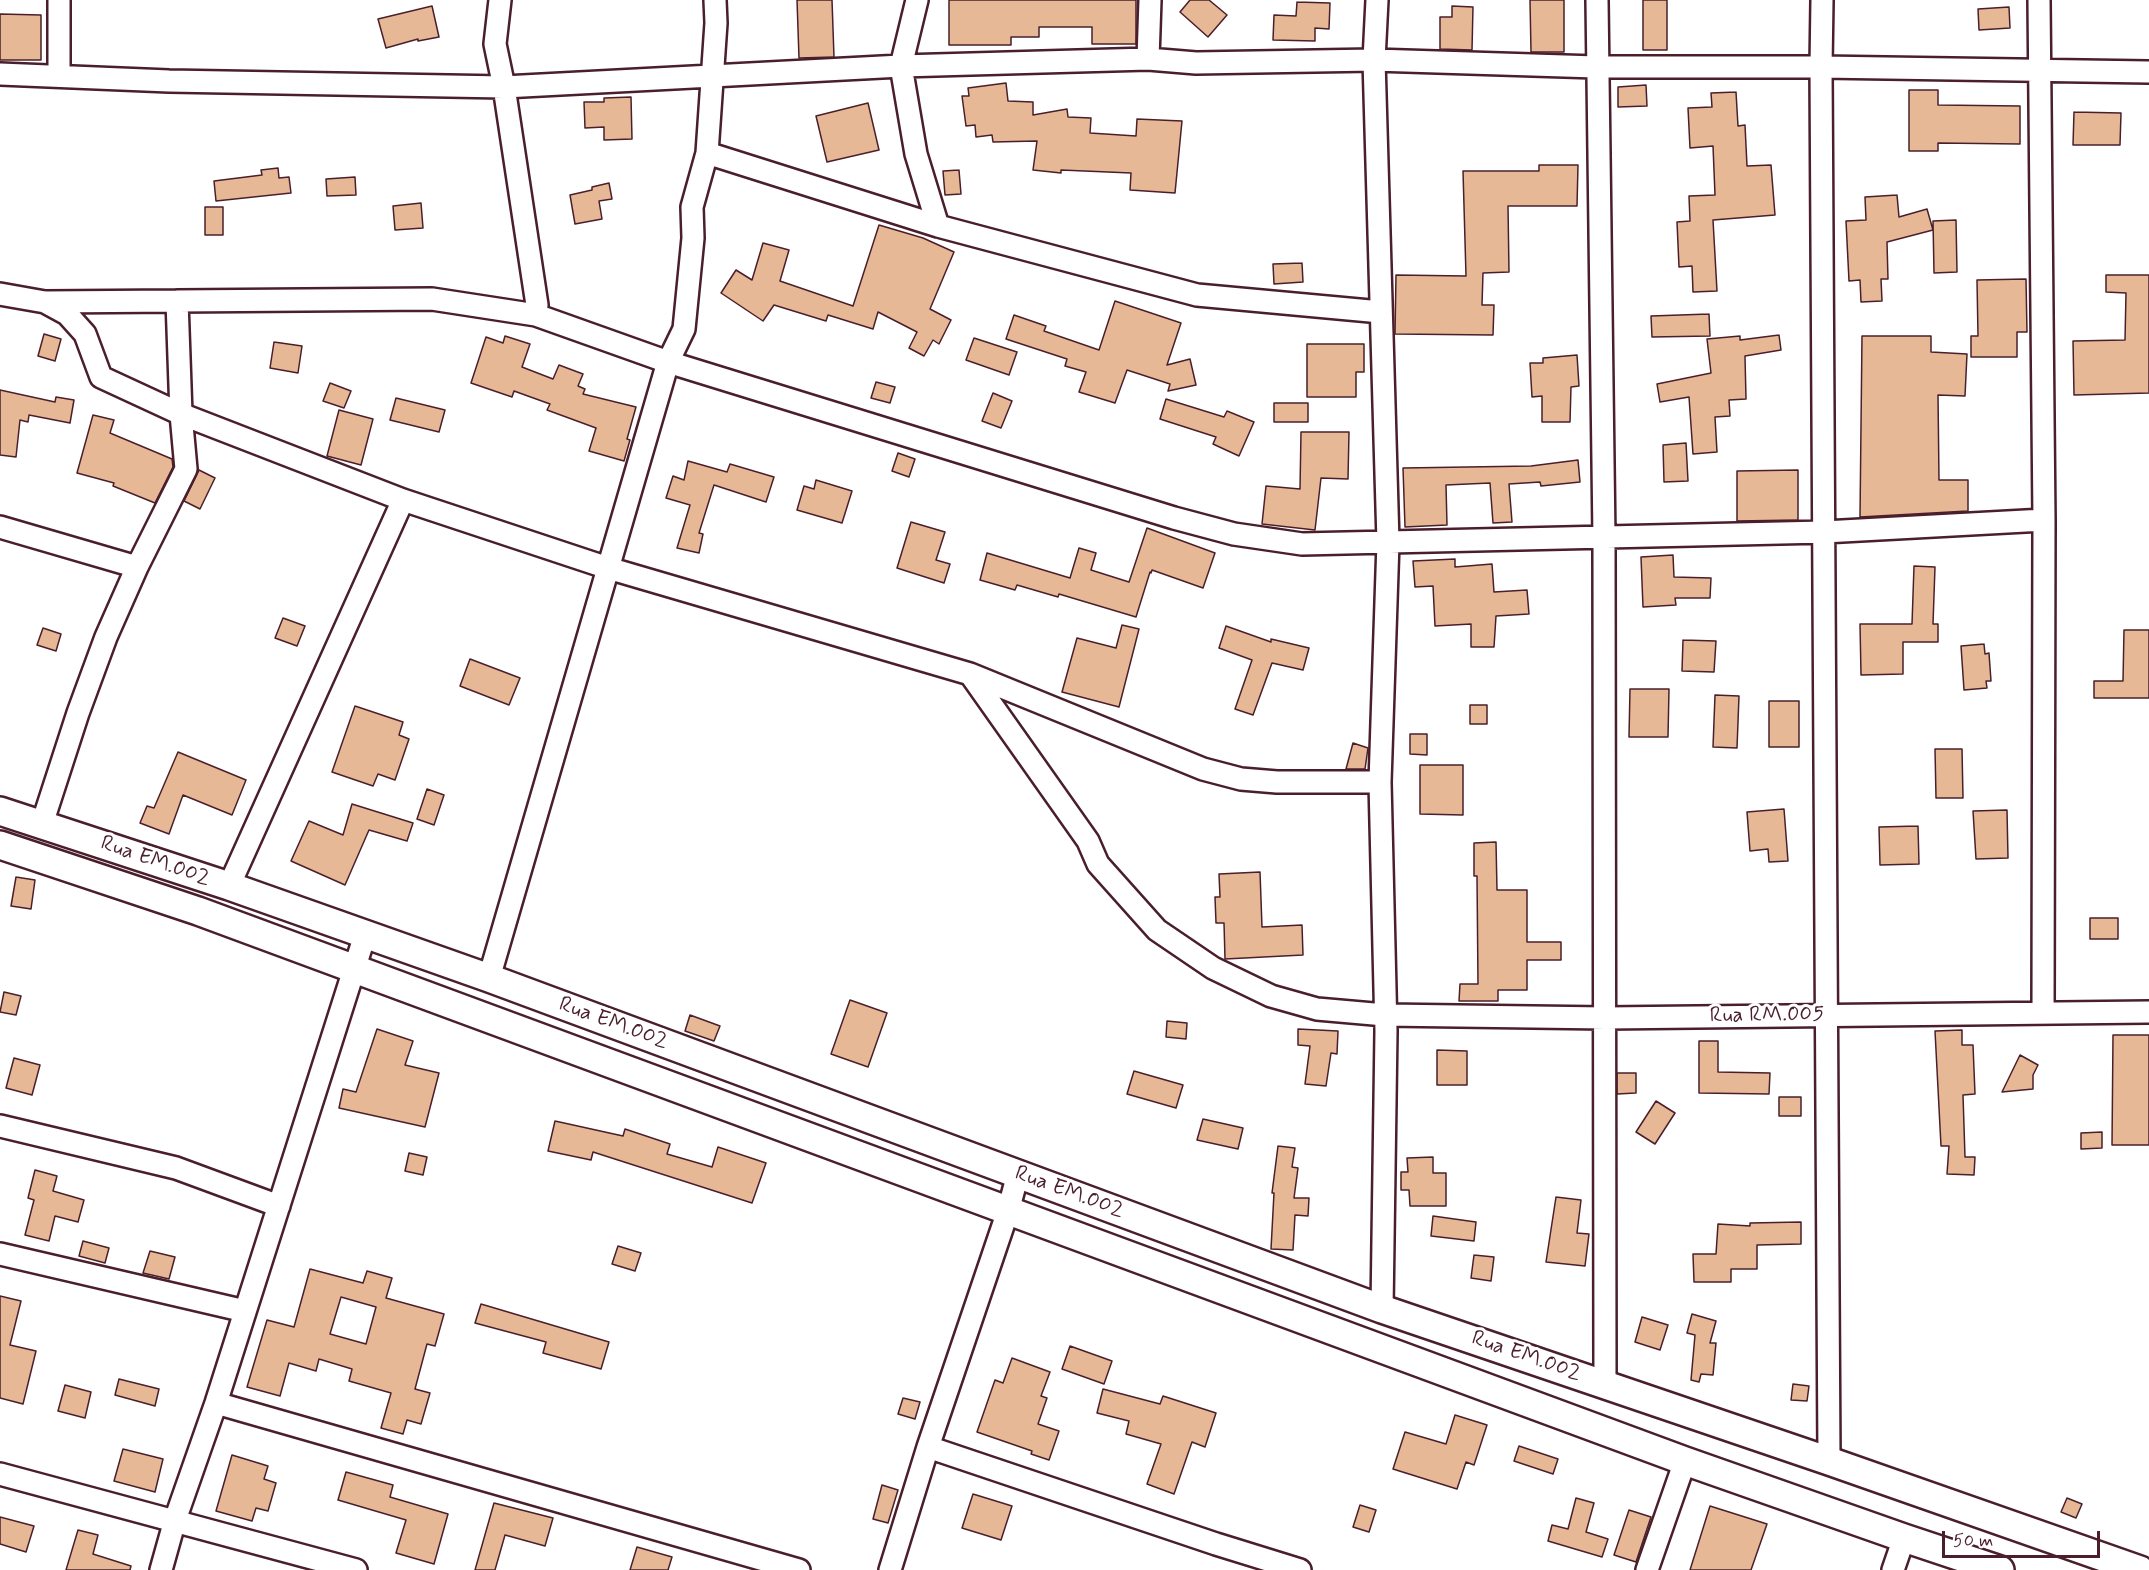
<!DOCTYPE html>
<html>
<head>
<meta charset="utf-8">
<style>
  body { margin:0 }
  #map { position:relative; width:2149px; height:1570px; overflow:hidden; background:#fff; font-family:Mynerve,sans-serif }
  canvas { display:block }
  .scale { position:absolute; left:1942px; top:1531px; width:158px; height:27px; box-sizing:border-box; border:3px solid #4a1f2b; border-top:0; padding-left:8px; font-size:18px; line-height:21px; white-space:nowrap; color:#4a1f2b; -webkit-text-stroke:4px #fff; paint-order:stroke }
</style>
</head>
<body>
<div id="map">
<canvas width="2149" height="1570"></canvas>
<div class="scale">50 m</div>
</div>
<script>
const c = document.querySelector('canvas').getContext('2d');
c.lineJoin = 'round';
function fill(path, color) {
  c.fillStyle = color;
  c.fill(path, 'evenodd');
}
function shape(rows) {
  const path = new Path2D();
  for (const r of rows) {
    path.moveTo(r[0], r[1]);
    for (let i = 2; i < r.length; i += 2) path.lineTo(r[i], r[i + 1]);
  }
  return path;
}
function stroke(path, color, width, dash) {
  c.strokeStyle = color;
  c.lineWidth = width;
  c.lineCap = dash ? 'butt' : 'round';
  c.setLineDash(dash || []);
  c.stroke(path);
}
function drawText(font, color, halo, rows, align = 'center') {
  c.font = font + ' Mynerve,sans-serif';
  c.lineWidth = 6;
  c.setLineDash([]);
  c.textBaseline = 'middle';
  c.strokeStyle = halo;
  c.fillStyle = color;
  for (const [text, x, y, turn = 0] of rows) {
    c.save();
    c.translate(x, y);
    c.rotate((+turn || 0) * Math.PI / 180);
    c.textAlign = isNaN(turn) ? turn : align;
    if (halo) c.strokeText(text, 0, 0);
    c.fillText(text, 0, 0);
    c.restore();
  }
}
const building = shape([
  [797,0,832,0,834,57,799,58,797,0],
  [949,0,1136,0,1136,44,1092,44,1092,27,1039,27,1039,37,1011,37,1011,45,949,45,949,0],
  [1190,0,1209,0,1227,15,1208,37,1180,12,1190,0],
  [1530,0,1564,0,1564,52,1531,52,1530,0],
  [1643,0,1667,0,1667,50,1643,50,1643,0],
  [1297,2,1330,3,1329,29,1315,28,1315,41,1273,40,1274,15,1296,16,1297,2],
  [432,6,439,37,418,41,418,39,386,48,378,19,432,6],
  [1452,6,1473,7,1472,50,1440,49,1440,17,1452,17,1452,6],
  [2009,7,2010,28,1979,30,1978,9,2009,7],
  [0,14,41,15,41,60,0,60,0,14],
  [1006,83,1008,101,1033,102,1033,115,1067,109,1068,117,1091,118,1090,133,1136,136,1137,119,1182,121,1175,193,1130,190,1131,173,1061,170,1061,173,1033,170,1037,141,993,142,992,135,976,137,975,125,966,126,962,96,969,96,968,88,1006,83],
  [1646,85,1647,106,1618,107,1618,87,1646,85],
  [1909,90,1938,90,1938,105,2020,106,2020,144,1938,143,1938,151,1909,151,1909,90],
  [1736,92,1738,126,1745,125,1747,166,1771,165,1775,215,1713,220,1717,291,1693,292,1692,266,1679,267,1677,222,1690,221,1689,196,1715,195,1713,146,1690,148,1688,108,1712,107,1711,93,1736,92],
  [631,97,632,139,604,140,604,127,585,128,584,102,604,102,604,98,631,97],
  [868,103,879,150,827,162,816,116,868,103],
  [2074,112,2121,113,2120,145,2073,145,2074,112],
  [1539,165,1578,165,1577,206,1508,206,1509,272,1483,273,1482,305,1494,305,1493,335,1395,334,1396,275,1466,276,1463,171,1539,171,1539,165],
  [278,168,279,178,289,177,291,193,216,201,214,181,262,175,261,170,278,168],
  [959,170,961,194,945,195,943,171,959,170],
  [355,177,356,195,327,196,326,179,355,177],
  [609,183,612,199,599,201,602,219,575,224,570,195,592,190,592,187,609,183],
  [1897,195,1899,217,1927,209,1933,230,1887,242,1888,279,1881,279,1882,301,1861,302,1860,280,1849,281,1846,221,1866,220,1865,197,1897,195],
  [421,203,423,228,395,230,393,206,421,203],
  [205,207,223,207,223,235,205,235,205,207],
  [1956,220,1957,272,1934,273,1933,221,1956,220],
  [879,225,923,238,954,252,930,309,951,320,939,344,933,340,924,356,909,348,917,332,878,312,873,329,828,315,826,321,774,305,763,321,721,293,736,270,752,280,763,243,789,250,780,281,853,306,879,225],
  [1302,263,1303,282,1274,284,1273,264,1302,263],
  [2106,275,2149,275,2149,393,2074,395,2073,341,2125,340,2126,293,2106,292,2106,275],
  [2026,279,2027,332,2017,332,2017,357,1971,357,1971,336,1978,336,1977,280,2026,279],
  [1115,301,1181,323,1167,365,1190,359,1196,385,1168,391,1170,384,1127,370,1115,403,1079,392,1086,372,1065,366,1067,359,1006,339,1014,315,1046,326,1044,331,1099,350,1115,301],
  [1709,314,1710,336,1652,337,1651,316,1709,314],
  [44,334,61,339,55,361,38,356,44,334],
  [1779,335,1781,350,1745,356,1746,399,1729,400,1730,416,1715,417,1717,452,1693,454,1689,397,1660,402,1657,384,1711,373,1707,339,1740,336,1740,340,1779,335],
  [505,336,530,344,522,367,553,379,559,365,583,374,578,386,585,389,583,394,636,407,627,439,630,440,624,461,589,451,596,428,547,410,550,404,514,391,512,397,471,383,486,337,503,343,505,336],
  [1862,336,1931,336,1931,352,1967,354,1965,396,1938,395,1939,480,1968,480,1968,511,1860,517,1862,336],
  [974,338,1017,352,1009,375,966,360,974,338],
  [274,342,302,346,298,373,270,368,274,342],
  [1307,344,1364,344,1364,372,1356,372,1356,397,1307,397,1307,344],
  [1577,355,1579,386,1571,387,1570,422,1542,422,1542,396,1532,397,1530,363,1543,363,1543,358,1577,355],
  [876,382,895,387,890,403,871,398,876,382],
  [330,383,351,391,344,408,323,401,330,383],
  [0,390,55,402,56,397,74,400,70,423,29,415,28,422,20,420,16,457,0,455,0,390],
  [993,393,1012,401,1001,428,982,421,993,393],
  [396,398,445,410,439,432,390,420,396,398],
  [1166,399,1224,417,1227,411,1254,422,1239,456,1213,444,1216,437,1160,419,1166,399],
  [1274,403,1308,403,1308,422,1274,422,1274,403],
  [339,410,373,419,361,465,327,456,339,410],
  [93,415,114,420,110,433,172,459,173,467,155,503,113,486,114,483,77,473,93,415],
  [1301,432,1349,432,1348,479,1321,478,1315,530,1262,524,1266,486,1300,489,1301,432],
  [1686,443,1688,481,1664,482,1663,445,1686,443],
  [898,453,915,459,909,477,892,471,898,453],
  [1578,460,1580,482,1541,486,1540,482,1509,484,1512,522,1493,523,1490,483,1446,485,1447,525,1405,527,1403,468,1531,466,1578,460],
  [688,461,727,472,730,464,774,477,766,502,714,485,699,533,703,534,699,553,677,548,690,505,666,498,673,476,684,480,688,461],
  [199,470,215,478,200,509,184,501,199,470],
  [1798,470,1798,520,1737,521,1737,471,1798,470],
  [816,480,852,491,842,523,797,510,804,486,814,489,816,480],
  [911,522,945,532,936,560,950,564,944,583,897,568,911,522],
  [1147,528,1215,553,1203,588,1152,570,1151,573,1150,572,1136,617,1059,594,1058,597,1017,585,1015,590,980,580,987,553,1070,578,1079,548,1096,553,1091,570,1129,582,1147,528],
  [1673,555,1674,577,1711,578,1710,598,1675,598,1676,605,1643,607,1641,557,1673,555],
  [1455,559,1455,567,1492,564,1494,592,1527,590,1529,614,1496,616,1494,647,1471,647,1471,624,1435,626,1433,586,1415,587,1413,561,1455,559],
  [1914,566,1935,567,1933,624,1938,624,1938,642,1903,642,1903,674,1861,675,1860,624,1912,624,1914,566],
  [283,618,305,626,297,646,275,638,283,618],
  [1122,625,1139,629,1119,707,1062,692,1077,638,1116,648,1122,625],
  [1226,626,1271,642,1271,639,1309,648,1303,670,1272,663,1253,715,1235,709,1252,660,1219,648,1226,626],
  [43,628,61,634,56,651,37,645,43,628],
  [2124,630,2149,630,2149,698,2094,698,2094,681,2123,681,2124,630],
  [1683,640,1716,641,1714,672,1682,671,1683,640],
  [1984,644,1985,654,1989,653,1991,681,1986,681,1987,688,1964,690,1961,646,1984,644],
  [470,659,520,678,509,705,460,686,470,659],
  [1630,689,1669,689,1668,737,1629,737,1630,689],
  [1715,695,1739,696,1737,748,1713,747,1715,695],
  [1769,701,1799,701,1799,747,1769,747,1769,701],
  [1470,705,1487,705,1487,724,1470,724,1470,705],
  [355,706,403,722,399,735,409,739,395,780,378,774,373,786,332,772,355,706],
  [1410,734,1427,734,1427,755,1410,754,1410,734],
  [1353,743,1368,748,1365,769,1346,769,1353,743],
  [1935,749,1962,749,1963,798,1936,798,1935,749],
  [178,752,246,780,232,815,183,795,169,834,140,823,147,806,154,808,178,752],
  [1420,765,1463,765,1463,815,1420,814,1420,765],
  [427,789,444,795,434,825,417,819,427,789],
  [352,804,413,823,407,841,369,830,345,885,291,861,309,821,343,835,352,804],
  [1784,809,1788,861,1769,862,1768,849,1750,851,1747,812,1784,809],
  [2007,810,2008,858,1976,859,1973,811,2007,810],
  [1918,826,1919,864,1880,865,1879,827,1918,826],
  [1496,842,1497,890,1527,890,1527,942,1561,942,1561,960,1527,960,1527,990,1498,990,1498,1001,1459,1001,1460,984,1478,984,1477,876,1474,876,1474,843,1496,842],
  [1260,872,1262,927,1302,925,1303,955,1225,959,1224,923,1216,923,1215,897,1220,897,1219,874,1260,872],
  [16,877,35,880,31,909,11,906,16,877],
  [2090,918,2118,918,2118,939,2090,939,2090,918],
  [4,992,21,996,16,1015,0,1012,4,992],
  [850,1000,887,1013,868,1067,831,1054,850,1000],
  [690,1015,720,1026,714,1041,685,1031,690,1015],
  [1167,1021,1187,1023,1186,1039,1166,1037,1167,1021],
  [377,1029,413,1041,405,1065,439,1073,425,1127,339,1108,343,1089,356,1092,377,1029],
  [1298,1029,1338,1031,1337,1054,1331,1053,1326,1086,1305,1084,1310,1046,1298,1045,1298,1029],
  [1962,1030,1962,1045,1973,1045,1975,1094,1963,1095,1965,1157,1975,1157,1974,1175,1947,1174,1949,1146,1941,1146,1935,1031,1962,1030],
  [2113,1035,2149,1035,2149,1145,2112,1145,2113,1035],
  [1699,1041,1718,1041,1718,1072,1770,1073,1769,1094,1699,1093,1699,1041],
  [1437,1050,1467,1051,1467,1085,1437,1085,1437,1050],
  [2020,1055,2038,1065,2033,1075,2033,1089,2002,1092,2020,1055],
  [14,1058,40,1065,32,1095,6,1088,14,1058],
  [1134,1071,1183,1085,1176,1108,1127,1094,1134,1071],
  [1617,1073,1636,1073,1636,1093,1617,1094,1617,1073],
  [1779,1097,1801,1097,1801,1116,1779,1116,1779,1097],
  [1656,1101,1675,1113,1655,1144,1636,1132,1656,1101],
  [1203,1119,1243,1128,1238,1149,1197,1140,1203,1119],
  [555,1121,623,1136,625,1129,670,1144,667,1154,712,1167,718,1147,766,1163,752,1203,593,1152,591,1160,548,1151,555,1121],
  [2102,1132,2102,1148,2081,1149,2081,1133,2102,1132],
  [1278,1146,1295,1148,1292,1167,1298,1168,1294,1198,1309,1198,1308,1216,1295,1215,1293,1250,1271,1249,1274,1193,1272,1193,1278,1146],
  [409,1153,427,1157,423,1175,405,1171,409,1153],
  [1433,1157,1433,1173,1446,1173,1446,1206,1410,1206,1409,1190,1401,1190,1401,1172,1408,1172,1407,1158,1433,1157],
  [35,1170,57,1176,53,1191,84,1200,78,1222,55,1216,49,1241,25,1235,34,1200,28,1198,35,1170],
  [1556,1197,1581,1200,1577,1233,1589,1234,1585,1266,1546,1262,1556,1197],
  [1433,1216,1476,1222,1474,1241,1431,1236,1433,1216],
  [1801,1222,1801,1244,1757,1245,1757,1269,1731,1269,1731,1282,1694,1282,1693,1254,1716,1254,1718,1224,1750,1226,1750,1223,1801,1222],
  [83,1241,109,1248,105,1263,79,1256,83,1241],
  [618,1246,641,1253,635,1271,612,1264,618,1246],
  [150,1251,175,1257,169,1279,143,1273,150,1251],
  [1474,1255,1494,1257,1491,1281,1471,1278,1474,1255],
  [310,1269,363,1283,367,1271,392,1278,386,1298,444,1314,435,1346,427,1344,415,1389,430,1393,421,1424,407,1420,403,1434,381,1428,391,1393,349,1381,352,1369,319,1359,316,1371,289,1363,280,1396,247,1387,267,1320,294,1327,310,1269],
  [341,1297,376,1307,366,1344,330,1334,341,1297],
  [0,1296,21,1301,10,1345,36,1351,23,1404,0,1398,0,1296],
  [481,1304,609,1342,601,1369,543,1353,546,1342,475,1323,481,1304],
  [1692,1314,1716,1321,1710,1343,1716,1343,1713,1375,1701,1374,1699,1382,1691,1380,1695,1335,1687,1333,1692,1314],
  [1642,1317,1668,1325,1660,1350,1635,1342,1642,1317],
  [1070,1346,1112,1361,1104,1384,1062,1369,1070,1346],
  [1012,1358,1050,1372,1041,1396,1047,1398,1038,1424,1059,1431,1049,1460,1031,1454,1032,1451,977,1432,995,1380,1003,1383,1012,1358],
  [119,1379,159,1389,155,1406,115,1395,119,1379],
  [1793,1384,1809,1386,1807,1401,1791,1400,1793,1384],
  [65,1385,91,1392,85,1418,58,1411,65,1385],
  [1103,1389,1160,1404,1163,1396,1216,1413,1205,1447,1192,1442,1174,1494,1147,1484,1161,1444,1126,1434,1129,1421,1097,1413,1103,1389],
  [903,1398,920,1402,915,1419,898,1414,903,1398],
  [1455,1415,1487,1425,1474,1465,1466,1462,1457,1489,1393,1469,1405,1432,1446,1444,1455,1415],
  [1519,1446,1558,1459,1553,1474,1514,1461,1519,1446],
  [123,1449,163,1459,155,1492,114,1481,123,1449],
  [232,1455,268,1466,264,1479,276,1483,268,1511,256,1508,252,1521,216,1511,232,1455],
  [346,1472,393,1485,390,1497,448,1514,434,1564,396,1553,406,1520,338,1500,346,1472],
  [882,1485,898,1490,888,1523,873,1519,882,1485],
  [973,1494,1012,1506,1001,1540,962,1528,973,1494],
  [1576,1498,1594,1503,1586,1532,1608,1539,1602,1557,1548,1541,1552,1525,1568,1529,1576,1498],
  [2067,1498,2082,1504,2076,1518,2061,1512,2067,1498],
  [494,1503,553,1518,545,1546,505,1535,495,1570,475,1570,494,1503],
  [1360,1505,1376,1510,1369,1532,1353,1527,1360,1505],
  [1710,1506,1767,1524,1751,1570,1690,1570,1710,1506],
  [1629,1510,1651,1517,1636,1562,1614,1555,1629,1510],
  [0,1517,34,1526,26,1552,0,1544,0,1517],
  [78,1530,98,1535,93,1554,131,1566,130,1570,66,1570,78,1530],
  [637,1547,672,1557,668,1570,630,1570,637,1547]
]);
const minor = shape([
  [59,0,59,75],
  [500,0,495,44,504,87,537,305,536,315],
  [917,0,901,66,916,154,938,226],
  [1377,0,1374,60,1388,542,1380,782,1386,1031,1382,1309],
  [1597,0,1604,538,1605,1384],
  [1822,0,1821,67,1829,1461],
  [2039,0,2044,520,2043,1013],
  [1148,59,1150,0],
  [0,74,169,81,504,87,901,66,1148,59,1196,63,1374,60,1596,67,1821,67,2149,72],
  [707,153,938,226,1197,295,1381,312],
  [0,294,45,302,67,314,85,334,101,377,181,414,403,500,608,568,970,674,1203,769,1241,779,1277,782,1380,782],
  [177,301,432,299,536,315,668,362,1174,518,1234,534,1302,544,1824,532,2044,520],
  [0,527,137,567],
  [970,674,1088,841,1098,864,1157,930,1213,968,1271,996,1317,1009,1385,1015,1606,1018,2149,1012],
  [42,824,78,713,106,637,137,567,186,469,181,414,177,301,46,302],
  [229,886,403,500],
  [489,978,668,362,684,329,693,238,692,207,707,153,716,23,715,0],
  [0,1126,176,1168,279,1206],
  [0,1254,245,1311],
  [216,1403,799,1570],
  [928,1447,1216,1544,1300,1570],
  [0,1474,356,1570],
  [161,1570,175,1520,216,1403,365,935],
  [890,1570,928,1447,1008,1211,1018,1174],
  [1647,1570,1685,1461],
  [1893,1570,1904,1538]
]);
const tertiary = shape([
  [0,811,229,886,489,978,1382,1309,1829,1461,2140,1570],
  [0,845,198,911,1685,1461,1904,1538,2000,1570]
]);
const streetNames = [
  ["Rua EM.002",155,862,19],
  ["Rua RM.005",1767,1016,-1],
  ["Rua EM.002",613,1024,20],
  ["Rua EM.002",1069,1193,20],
  ["Rua EM.002",1526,1357,19]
];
fill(building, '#e6b896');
stroke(building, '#4a1f2b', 1.5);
stroke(minor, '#4a1f2b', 26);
stroke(tertiary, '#4a1f2b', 32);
stroke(minor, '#fff', 21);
stroke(tertiary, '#fff', 27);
drawText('22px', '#4a1f2b', '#fff', streetNames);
</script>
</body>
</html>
